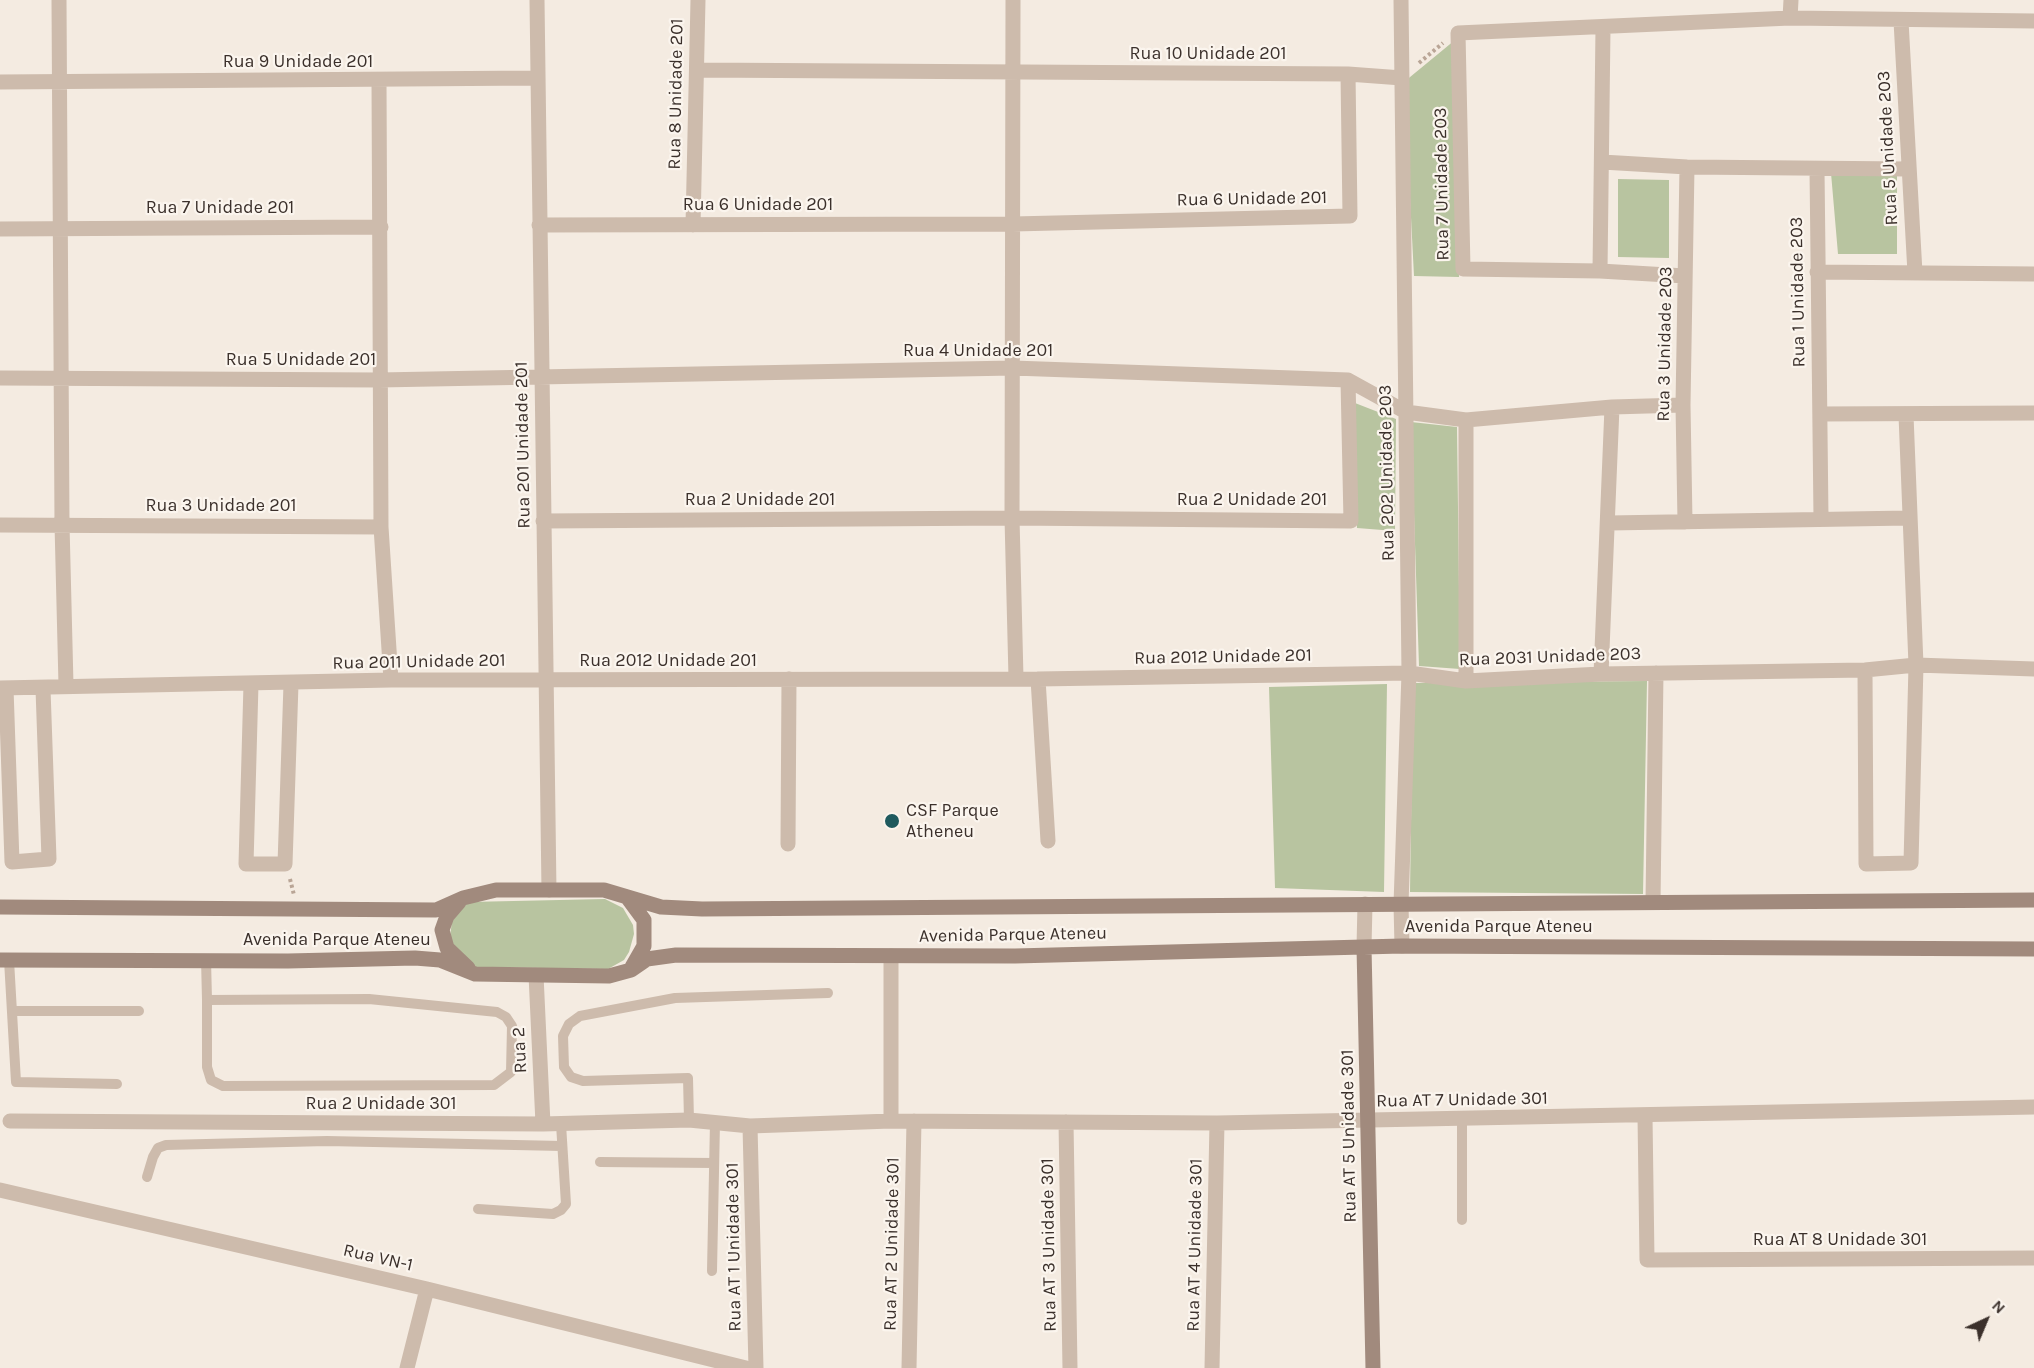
<!DOCTYPE html>
<html>
<head>
<meta charset="utf-8">
<style>
  body { margin:0 }
  #map { position:relative; width:2034px; height:1368px; overflow:hidden; background:#f4ebe1; font-family:Karla,sans-serif }
  canvas { display:block }
  .north { position:absolute; left:1956px; top:1290px; width:60px; height:60px; -webkit-text-stroke:4px #fbf5ee; paint-order:stroke; rotate:44deg; font-size:16px; font-weight:700; line-height:24px; text-align:center; color:#3b302b }
  .north::after { content:''; display:block; margin:auto; width:21px; height:27px; background:#3b302b; clip-path:polygon(50% 0,100% 100%,50% 72%,0 100%) }
</style>
</head>
<body>
<div id="map">
<canvas width="2034" height="1368"></canvas>
<div class="north">N</div>
</div>
<script>
const c = document.querySelector('canvas').getContext('2d');
c.lineJoin = 'round';
function fill(path, color) {
  c.fillStyle = color;
  c.fill(path, 'evenodd');
}
function shape(rows) {
  const path = new Path2D();
  for (const r of rows) {
    path.moveTo(r[0], r[1]);
    for (let i = 2; i < r.length; i += 2) path.lineTo(r[i], r[i + 1]);
  }
  return path;
}
function stroke(path, color, width, dash) {
  c.strokeStyle = color;
  c.lineWidth = width;
  c.lineCap = dash ? 'butt' : 'round';
  c.setLineDash(dash || []);
  c.stroke(path);
}
function drawText(font, color, halo, rows, align = 'center') {
  c.font = font + ' Karla,sans-serif';
  c.lineWidth = 4.5;
  c.setLineDash([]);
  c.textBaseline = 'middle';
  c.strokeStyle = halo;
  c.fillStyle = color;
  for (const [text, x, y, turn = 0] of rows) {
    c.save();
    c.translate(x, y);
    c.rotate((+turn || 0) * Math.PI / 180);
    c.textAlign = isNaN(turn) ? turn : align;
    if (halo) c.strokeText(text, 0, 0);
    c.fillText(text, 0, 0);
    c.restore();
  }
}
const green = shape([
  [1455,40,1459,277,1414,276,1404,82],
  [1831,173,1897,176,1897,254,1838,254],
  [1618,179,1669,180,1669,258,1618,257],
  [1355,403,1396,419,1395,531,1357,528],
  [1411,422,1457,427,1460,669,1419,666],
  [1647,681,1643,894,1410,892,1413,683],
  [1387,684,1384,892,1275,888,1269,687],
  [605,899,623,908,633,925,634,934,629,952,624,960,608,969,476,967,456,953,450,937,452,921,468,902]
]);
const path = shape([
  [1419,63,1443,43],
  [290,879,294,895]
]);
const lane = shape([
  [206,959,207,1000,207,1067,211,1080,223,1086,494,1085,511,1072,512,1026,506,1017,497,1012,369,999,207,1000],
  [9,960,16,1082,117,1084],
  [12,1011,139,1011],
  [689,1120,688,1078,583,1081,571,1077,564,1067,563,1036,569,1024,580,1016,675,998,828,993],
  [600,1162,714,1163],
  [147,1177,153,1157,158,1148,166,1145,327,1141,562,1146],
  [478,1209,553,1214,561,1210,566,1204,561,1124],
  [1462,1220,1462,1119],
  [712,1271,715,1122]
]);
const street = shape([
  [59,0,62,524,66,685],
  [537,0,549,890],
  [1013,0,1012,518,1016,678],
  [1401,0,1409,673,1401,904,1402,946],
  [1790,18,1791,0],
  [1901,21,1915,273],
  [697,70,1348,74,1402,78],
  [379,81,381,527,391,680],
  [0,82,536,78],
  [1602,162,1687,167,1907,169],
  [1817,169,1821,518],
  [539,225,1013,224,1350,216,1348,74],
  [693,225,698,0],
  [0,229,381,227],
  [1600,271,1603,28],
  [1817,272,2034,274],
  [1685,276,1600,271,1463,269,1458,33,1790,18,2034,21],
  [0,378,379,380,1013,368,1348,380,1406,412,1466,420,1612,407,1683,405],
  [1820,414,2034,413],
  [543,521,1012,518,1351,521,1348,380],
  [1685,522,1683,405,1687,167],
  [1609,523,1908,518],
  [0,525,381,527],
  [1865,670,1866,864,1911,863,1916,665,1906,415],
  [1601,674,1612,407],
  [1038,679,1048,841],
  [1466,681,1466,420],
  [251,684,246,864,285,864,291,684],
  [0,688,391,680,1038,679,1409,673,1466,681,1601,674,1865,670,1916,665,2034,669],
  [6,688,12,862,49,859,43,689],
  [788,844,789,679],
  [1653,902,1656,673],
  [1364,947,1365,904],
  [891,956,891,1121],
  [536,975,543,1124],
  [1645,1116,1647,1260,2034,1258],
  [10,1121,543,1124,689,1120,750,1126,891,1121,1217,1123,2034,1107],
  [1066,1122,1070,1368],
  [750,1126,756,1368],
  [0,1190,427,1289,746,1368],
  [407,1368,427,1289],
  [909,1368,914,1121],
  [1212,1368,1217,1123]
]);
const secondary = shape([
  [627,897,644,920,644,946,632,967],
  [459,902,447,916,442,930,447,948,468,968],
  [0,907,436,910,463,898,496,890,604,890,661,907,702,909,2034,900],
  [1364,947,1373,1368],
  [0,960,288,961,415,958,440,960,475,974,609,976,631,970,647,959,676,955,1015,956,1402,946,2034,949]
]);
const markers = [
  [892,821,8,"#1f5a5e"]
];
const streetNames = [
  ["Rua 10 Unidade 201",1208,54],
  ["Rua 9 Unidade 201",298,62],
  ["Rua 8 Unidade 201",676,94,-89],
  ["Rua 5 Unidade 203",1888,148,-93],
  ["Rua 7 Unidade 203",1442,184,-91],
  ["Rua 6 Unidade 201",1252,199,-1],
  ["Rua 6 Unidade 201",758,205],
  ["Rua 7 Unidade 201",220,208],
  ["Rua 1 Unidade 203",1798,292,-91],
  ["Rua 3 Unidade 203",1665,344,-89],
  ["Rua 4 Unidade 201",978,351],
  ["Rua 5 Unidade 201",301,360],
  ["Rua 201 Unidade 201",523,445,-91],
  ["Rua 202 Unidade 203",1387,473,-91],
  ["Rua 2 Unidade 201",760,500],
  ["Rua 2 Unidade 201",1252,500],
  ["Rua 3 Unidade 201",221,506],
  ["Rua 2012 Unidade 201",1223,657,-1],
  ["Rua 2031 Unidade 203",1550,657,-2],
  ["Rua 2012 Unidade 201",668,661],
  ["Rua 2011 Unidade 201",419,662,-1],
  ["Avenida Parque Ateneu",1499,927],
  ["Avenida Parque Ateneu",1013,935,-1],
  ["Avenida Parque Ateneu",337,940],
  ["Rua 2",520,1050,-93],
  ["Rua AT 7 Unidade 301",1462,1100,-1],
  ["Rua 2 Unidade 301",381,1104],
  ["Rua AT 5 Unidade 301",1349,1136,-91],
  ["Rua AT 8 Unidade 301",1840,1240],
  ["Rua AT 2 Unidade 301",892,1244,-89],
  ["Rua AT 3 Unidade 301",1049,1245,-91],
  ["Rua AT 4 Unidade 301",1195,1245,-89],
  ["Rua AT 1 Unidade 301",734,1247,-91],
  ["Rua VN-1",378,1258,13]
];
const poiNames = [
  ["CSF Parque",906,811],
  ["Atheneu",906,832]
];
fill(green, '#b8c4a0');
stroke(path, '#b9a596', 4, [3, 3]);
stroke(lane, '#cdbbac', 10);
stroke(street, '#cdbbac', 15);
stroke(secondary, '#a18a7d', 15);
for (const [x, y, r, color] of markers) {
  const dot = new Path2D();
  dot.arc(x, y, r, 0, 2 * Math.PI);
  c.fillStyle = color;
  c.fill(dot);
  stroke(dot, '#fbf5ee', 2);
}
drawText('18px', '#3b302b', '#fbf5ee', streetNames);
drawText('18px', '#3b302b', '#fbf5ee', poiNames, 'left');
</script>
</body>
</html>
